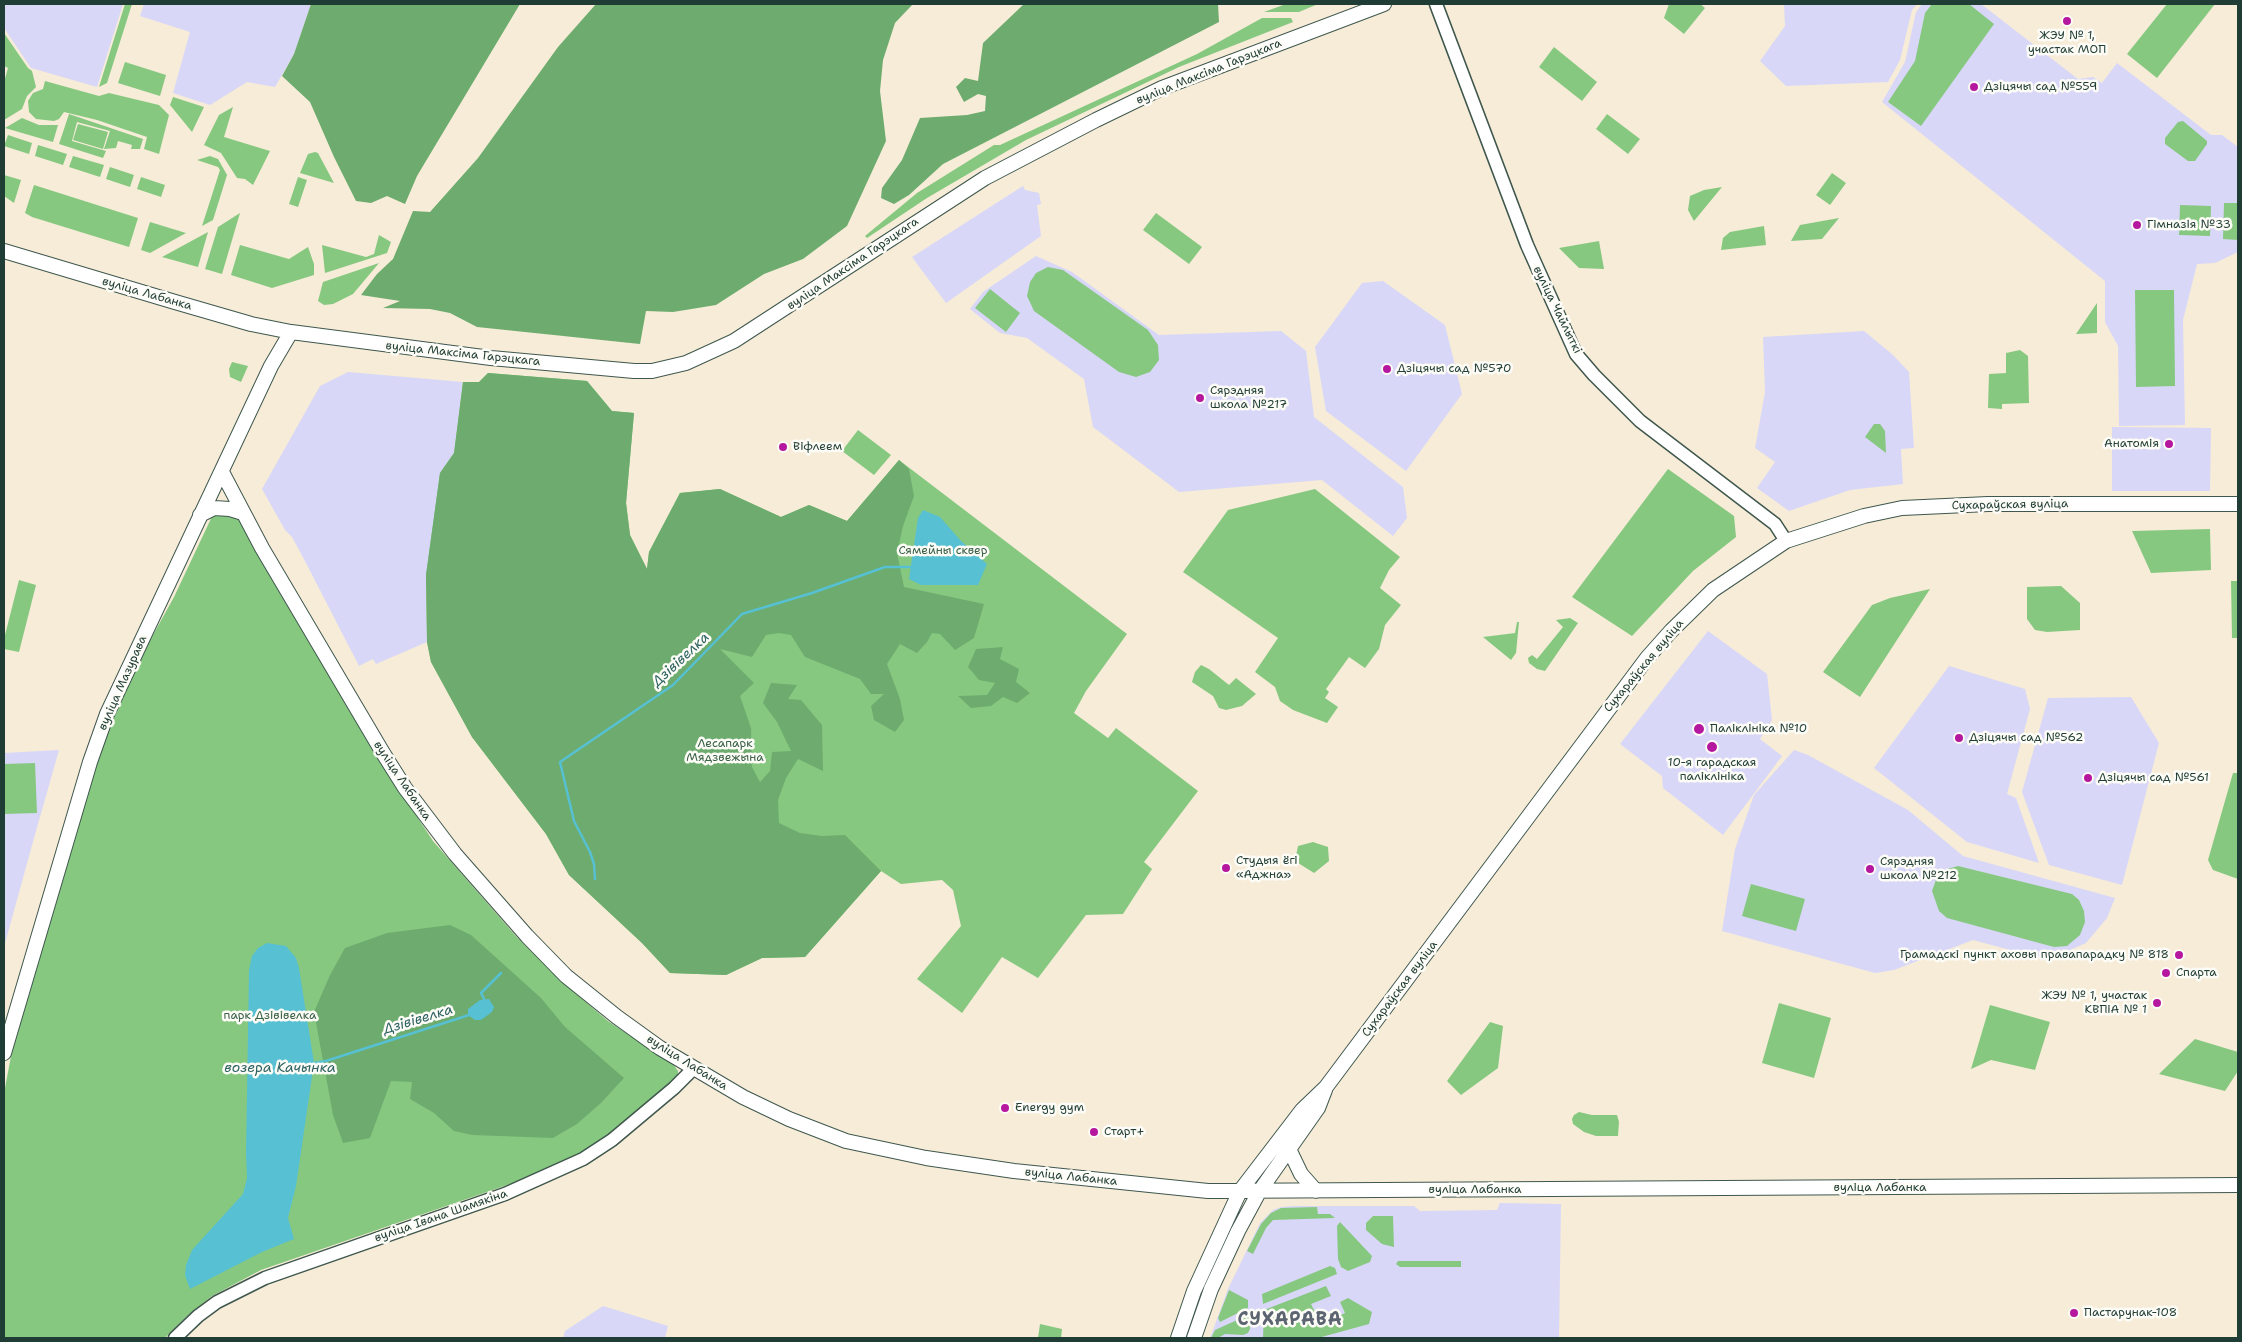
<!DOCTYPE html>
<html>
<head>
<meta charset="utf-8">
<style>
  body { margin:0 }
  #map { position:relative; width:2242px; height:1342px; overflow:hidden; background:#f6ecd8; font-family:"Shantell Sans",sans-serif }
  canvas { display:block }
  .frame { position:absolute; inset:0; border:5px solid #1f3d34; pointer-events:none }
</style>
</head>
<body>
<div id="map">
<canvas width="2242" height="1342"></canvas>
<div class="frame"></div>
</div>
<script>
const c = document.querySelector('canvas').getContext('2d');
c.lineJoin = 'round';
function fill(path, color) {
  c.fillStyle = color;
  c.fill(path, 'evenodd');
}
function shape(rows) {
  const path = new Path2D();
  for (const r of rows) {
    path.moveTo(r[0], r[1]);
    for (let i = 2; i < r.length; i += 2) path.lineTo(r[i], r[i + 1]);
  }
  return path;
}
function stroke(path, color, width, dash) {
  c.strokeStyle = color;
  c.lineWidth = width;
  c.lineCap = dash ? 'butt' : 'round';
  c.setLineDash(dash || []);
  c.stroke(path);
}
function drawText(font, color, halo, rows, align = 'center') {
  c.font = font + ' "Shantell Sans",sans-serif';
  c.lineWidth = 5;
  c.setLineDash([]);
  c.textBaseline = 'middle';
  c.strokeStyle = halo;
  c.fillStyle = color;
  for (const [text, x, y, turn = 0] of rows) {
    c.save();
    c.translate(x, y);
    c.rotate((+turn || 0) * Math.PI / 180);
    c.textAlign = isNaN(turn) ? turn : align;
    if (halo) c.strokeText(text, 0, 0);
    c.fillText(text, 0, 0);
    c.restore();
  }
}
const built = shape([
  [4,4,123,4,97,87,31,68,4,28],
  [144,4,311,4,294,54,275,87,247,82,210,105,173,93,190,32,140,16],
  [1784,4,1917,4,1912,10,1900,60,1888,82,1786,86,1760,61,1785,26],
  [1922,4,1981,4,2078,79,2093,77,2102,83,2117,63,2211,135,2222,135,2238,147,2238,252,2215,263,2197,264,2183,320,2185,425,2119,426,2118,346,2105,322,2105,281,1882,102,1905,62,1916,12],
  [1023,186,1025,190,1039,193,1041,204,1037,205,1041,236,946,303,912,257],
  [1036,256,1072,272,1159,335,1281,331,1306,351,1314,417,1403,487,1407,518,1393,536,1322,480,1179,492,1093,427,1084,379,1027,338,1000,333,970,309,983,292],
  [1383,281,1445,325,1462,394,1406,471,1326,411,1315,347,1362,283],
  [1864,331,1893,355,1909,372,1914,448,1901,449,1903,484,1850,490,1789,511,1757,488,1775,462,1755,448,1765,392,1763,337],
  [348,372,463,382,454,453,426,575,427,642,376,664,373,659,359,666,306,563,292,537,285,530,262,489,320,386],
  [2112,427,2211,428,2210,491,2112,491],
  [1708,631,1767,674,1772,720,1760,739,1782,756,1723,835,1663,788,1662,776,1620,744],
  [1949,666,2025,689,2030,709,2007,794,2016,798,2039,863,1967,842,1874,768],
  [2131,697,2159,743,2122,885,2049,865,2022,792,2048,698],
  [59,750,34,838,4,947,4,753],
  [1794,750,1808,755,1908,810,1963,856,2115,898,2107,918,2086,943,2047,960,1973,940,1894,970,1875,973,1722,931,1735,849,1754,795],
  [1500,1203,1561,1204,1559,1338,1210,1338,1228,1289,1260,1223,1273,1210,1281,1207,1294,1206,1414,1206,1420,1211,1497,1210],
  [603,1306,668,1326,665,1338,563,1338,565,1331]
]);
const green = shape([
  [125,4,132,4,107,83,99,87],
  [1286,4,1318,4,1299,12,1264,12],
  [1669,4,1700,4,1705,8,1684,34,1664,18],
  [1932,4,1969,4,1994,24,1921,126,1888,102,1915,61,1925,13],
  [2167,4,2215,4,2157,78,2127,54],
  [1262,18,1291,18,1293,22,1179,67,1026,140,927,198,867,238,865,236,917,193,994,145,1000,145,1197,54],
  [4,33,28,68,32,71,36,87,27,96,22,109,4,120,4,82,8,68,4,66],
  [1554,47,1597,82,1582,101,1539,67],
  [125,62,166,75,160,96,118,83],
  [45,81,99,96,109,93,159,105,169,115,159,154,144,149,147,137,97,120,64,112,59,119,54,121,36,119,29,112,28,101,33,93,43,89],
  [173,97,204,107,192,132,170,105],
  [233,107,224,137,270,151,253,185,245,179,237,178,221,153,204,145,219,115],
  [69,114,143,139,140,149,131,149,132,145,118,141,116,148,104,149,110,131,77,122,72,141,106,151,103,158,59,144],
  [1607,114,1640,139,1628,154,1596,129],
  [22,118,39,125,58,125,53,142,5,128],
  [2183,121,2207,141,2207,144,2195,161,2188,161,2165,144,2165,138,2178,122],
  [78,124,108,132,103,149,73,140],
  [8,135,32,143,29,154,4,146],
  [38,145,67,154,63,165,35,156],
  [315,152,318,153,334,183,300,173,308,154],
  [73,156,104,165,100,177,69,167],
  [210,156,218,159,227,175,213,220,202,226,220,170,218,167,197,160],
  [110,167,134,175,130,187,106,179],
  [1832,173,1846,183,1830,205,1816,195],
  [4,175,21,180,14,203,4,196],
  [141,177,165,185,161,197,137,189],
  [298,177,307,180,298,207,289,204],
  [34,185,138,218,129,247,32,217,25,213],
  [1722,187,1694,221,1688,210,1690,196,1704,190],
  [2224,203,2238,203,2238,240,2223,239],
  [2180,205,2211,206,2210,236,2179,235],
  [240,213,222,274,205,269,218,227],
  [1156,213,1202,247,1189,264,1143,230],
  [1839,218,1822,239,1791,241,1800,225],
  [150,222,186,233,150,253,141,250],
  [1764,226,1766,245,1721,250,1723,238,1730,232],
  [208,232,198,267,162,257],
  [379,235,391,242,387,253,325,273,322,245,366,257,374,254],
  [1599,241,1604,269,1579,268,1559,248],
  [240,245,289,259,308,247,314,264,314,275,272,288,231,275],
  [379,263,353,294,333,304,324,305,318,301,323,282],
  [1048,267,1063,270,1148,330,1158,345,1159,360,1150,372,1136,377,1119,372,1034,311,1027,296,1030,282,1036,273],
  [990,289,1020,313,1006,332,975,308],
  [2135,290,2174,290,2175,386,2136,387],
  [2097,303,2097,333,2076,334],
  [2020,350,2028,356,2029,403,2002,404,2002,409,1988,408,1989,374,2006,373,2006,353],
  [232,362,248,366,241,382,230,377,229,369],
  [488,373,587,381,612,411,634,413,626,503,630,535,647,569,649,552,680,493,720,489,781,517,809,505,847,521,899,460,1127,634,1086,691,1074,713,1108,738,1116,728,1198,791,1144,862,1152,869,1123,914,1086,915,1038,978,1002,957,962,1013,917,979,961,926,953,890,942,880,901,884,881,871,805,957,762,958,726,975,670,973,642,943,569,875,546,834,472,737,431,662,427,642,426,575,440,473,454,453,463,382,479,382],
  [1874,424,1880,424,1885,431,1886,453,1865,437],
  [858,430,891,455,874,475,842,451],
  [1668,469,1734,516,1736,537,1693,571,1632,636,1572,597],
  [1315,489,1400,557,1389,570,1380,588,1401,605,1385,625,1379,649,1365,668,1349,657,1326,689,1329,692,1325,698,1338,707,1327,723,1293,710,1280,701,1275,687,1255,672,1278,638,1183,572,1228,510],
  [233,504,296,620,374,751,433,841,515,935,560,980,608,1021,673,1064,678,1071,678,1076,596,1145,554,1166,513,1183,261,1270,212,1296,186,1317,165,1338,4,1338,4,1093,12,1051,96,761,114,713,148,644,174,597,216,508],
  [2210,529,2211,570,2151,573,2132,531],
  [19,580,36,585,19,652,4,649,4,639],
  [2231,581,2238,581,2238,638,2232,638],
  [2061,586,2080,603,2080,630,2047,632,2035,630,2027,619,2027,587],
  [1930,589,1860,697,1823,672,1872,605,1890,598],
  [1570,618,1578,623,1545,671,1537,669,1529,663,1528,658,1532,655,1537,659,1563,627,1556,620],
  [1517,622,1519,622,1516,653,1511,660,1483,637,1515,633],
  [1201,665,1209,669,1229,685,1236,678,1256,694,1242,706,1226,710,1219,708,1213,696,1192,682,1195,672],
  [35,763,37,813,4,814,4,764],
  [2233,773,2238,773,2238,879,2213,870,2208,860],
  [1313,842,1328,847,1329,861,1314,873,1295,861,1298,846],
  [1958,866,2072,894,2079,900,2084,911,2085,922,2080,935,2067,946,2054,947,1947,918,1939,911,1932,891,1937,877,1944,870],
  [1751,884,1805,899,1796,931,1742,916],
  [1779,1003,1831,1018,1814,1078,1762,1063],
  [1990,1005,2050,1022,2035,1070,1991,1060,1971,1069],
  [1490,1022,1503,1026,1498,1068,1461,1095,1447,1081],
  [2195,1039,2238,1052,2238,1071,2225,1091,2159,1074],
  [1579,1112,1592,1115,1617,1115,1619,1122,1618,1136,1596,1136,1584,1132,1573,1124,1572,1119,1574,1115],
  [1317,1207,1318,1214,1330,1214,1335,1218,1273,1220,1266,1228,1253,1254,1247,1251,1261,1224,1271,1213,1281,1208],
  [1373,1216,1393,1216,1394,1247,1382,1244,1366,1230,1366,1223],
  [1340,1222,1372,1256,1370,1262,1348,1271,1341,1267,1338,1259,1337,1226],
  [1398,1261,1461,1261,1461,1267,1400,1267,1396,1264],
  [1330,1266,1335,1268,1337,1274,1263,1304,1262,1294],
  [1326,1286,1331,1296,1311,1304,1315,1312,1322,1309,1328,1321,1345,1313,1340,1302,1348,1298,1372,1312,1369,1324,1318,1338,1263,1338,1264,1310],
  [1229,1290,1248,1300,1248,1308,1220,1322,1218,1318],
  [1246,1316,1249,1317,1250,1329,1248,1333,1243,1335,1225,1334,1218,1338,1211,1338,1215,1330],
  [1040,1324,1062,1329,1061,1338,1038,1338]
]);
const forest = shape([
  [311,4,520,4,417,176,405,204,387,196,371,203,356,201,334,157,310,102,282,76,294,54],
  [596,4,913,4,895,23,883,60,880,91,886,141,847,226,803,259,764,274,716,305,673,312,646,311,640,344,477,327,450,313,430,309,383,308,400,301,361,295,377,274,393,259,413,211,430,212,478,158,558,47],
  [1024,4,1218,4,1219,22,943,164,909,195,894,204,881,198,882,188,902,160,920,118,967,115,985,111,986,96,978,94,964,102,956,87,965,78,978,81,983,43],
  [488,373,587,381,612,411,634,413,626,503,630,535,647,569,649,552,680,493,720,489,781,517,809,505,847,521,899,460,909,469,914,496,903,526,897,553,904,587,984,604,974,638,955,650,940,634,932,633,927,642,917,653,900,644,887,664,900,699,904,720,895,732,874,720,871,706,884,694,871,694,860,679,805,657,791,635,779,633,766,635,752,657,720,649,754,683,740,696,751,728,752,767,760,782,770,771,772,752,791,751,777,722,763,703,771,683,797,685,788,699,801,700,822,725,823,771,798,759,786,778,778,800,779,823,800,833,822,836,845,835,881,871,805,957,762,958,726,975,670,973,642,943,569,875,546,834,472,737,431,662,427,642,426,575,440,473,454,453,463,382,479,382],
  [1003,647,1000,659,1019,669,1016,682,1030,693,1017,703,1003,697,991,706,971,708,958,696,987,695,995,683,979,680,968,667,976,649],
  [450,925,471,935,541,998,565,1027,624,1078,601,1103,577,1124,553,1138,472,1135,454,1131,434,1113,410,1099,412,1082,391,1081,370,1138,343,1143,333,1115,314,1012,330,975,345,948,387,933]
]);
const water = shape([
  [923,510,940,517,961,541,987,564,978,585,921,585,909,579,918,518],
  [267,943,286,946,296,958,299,968,314,1063,296,1186,288,1218,294,1239,262,1252,190,1289,185,1275,186,1265,192,1250,243,1194,247,1178,246,1153,249,970,252,956,258,948],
  [489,999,494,1007,492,1012,481,1020,475,1020,468,1015,468,1009,480,1000]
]);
const stream = shape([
  [595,879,594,864,590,852,574,821,560,762,673,685,742,614,812,593,885,567,910,567],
  [485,1001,481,993,501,973],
  [314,1063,326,1061,469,1015]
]);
const tertiary = shape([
  [1436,4,1527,245,1576,354,1594,375,1640,421,1775,524,1786,541],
  [175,1338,198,1316,217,1302,265,1278,505,1194,583,1159,612,1140,674,1088,693,1069]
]);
const secondary = shape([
  [4,251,175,302,251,324,291,332,491,358,634,371,652,371,686,363,734,341,985,178,1096,120,1162,88,1384,4],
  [222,472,262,548,383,753,405,788,455,854,527,936,566,976,617,1017,660,1048,743,1097,789,1119,846,1141,926,1158,1014,1171,1208,1191,2238,1185],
  [200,515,214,508,230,509,243,513],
  [4,1053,90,762,107,714,271,366,291,332],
  [1289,1149,1301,1174,1316,1191],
  [1178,1338,1194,1291,1240,1191,1302,1110,1326,1087,1647,658,1671,631,1713,590,1786,541,1864,516,1902,508,1988,504,2238,504],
  [1194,1338,1211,1289,1238,1231,1259,1192,1318,1108,1325,1090]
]);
const markers = [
  [2067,21,5,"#b5179e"],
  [1974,87,5,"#b5179e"],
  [2137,225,5,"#b5179e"],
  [1387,369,5,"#b5179e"],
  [1200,398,5,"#b5179e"],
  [2169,444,5,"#b5179e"],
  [783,447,5,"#b5179e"],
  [1699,729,6,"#b5179e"],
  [1959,738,5,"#b5179e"],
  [1712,747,6,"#b5179e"],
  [2088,778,5,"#b5179e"],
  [1226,868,5,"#b5179e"],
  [1870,869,5,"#b5179e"],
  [2179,955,5,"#b5179e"],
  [2166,973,5,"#b5179e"],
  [2157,1003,5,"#b5179e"],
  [1005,1108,5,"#b5179e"],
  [1094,1132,5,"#b5179e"],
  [2074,1313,5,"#b5179e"]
];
const poiNames = [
  ["ЖЭУ № 1,",2067,36,"center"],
  ["участак МОП",2067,50,"center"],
  ["Дзіцячы сад №559",1984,87],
  ["Гімназія №33",2147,225],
  ["Дзіцячы сад №570",1397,369],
  ["Сярэдняя",1210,391],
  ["школа №217",1210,405],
  ["Анатомія",2159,444,"right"],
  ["Віфлеем",793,447],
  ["Паліклініка №10",1710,729],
  ["Дзіцячы сад №562",1969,738],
  ["10-я гарадская",1712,763,"center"],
  ["паліклініка",1712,777,"center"],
  ["Дзіцячы сад №561",2098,778],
  ["Студыя ёгі",1236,861],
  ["«Аджна»",1236,875],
  ["Сярэдняя",1880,862],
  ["школа №212",1880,876],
  ["Грамадскі пункт аховы правапарадку № 818",2169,955,"right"],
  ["Спарта",2176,973],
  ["ЖЭУ № 1, участак",2147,996,"right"],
  ["КВПіА № 1",2147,1010,"right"],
  ["Energy gym",1015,1108],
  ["Старт+",1104,1132],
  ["Пастарунак-108",2084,1313]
];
const streetNames = [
  ["вуліца Максіма Гарэцкага",1209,72,-22],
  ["вуліца Максіма Гарэцкага",853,264,-34],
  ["вуліца Лабанка",147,294,16],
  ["вуліца Чайлыткі",1557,310,64],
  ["вуліца Максіма Гарэцкага",463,354,6],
  ["Сухараўская вуліца",2010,505,-1],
  ["Сухараўская вуліца",1644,666,-50],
  ["вуліца Мазурава",123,683,-66],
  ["вуліца Лабанка",402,781,56],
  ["Сухараўская вуліца",1400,989,-53],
  ["вуліца Лабанка",687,1063,32],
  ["вуліца Лабанка",1071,1177,6],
  ["вуліца Лабанка",1880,1188],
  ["вуліца Лабанка",1475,1190],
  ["вуліца Івана Шамякіна",441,1216,-19]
];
const parkNames = [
  ["Сямейны сквер",943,551],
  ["Лесапарк",725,744],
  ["Мядзвежына",725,758],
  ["парк Дзівівелка",270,1016]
];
const waterNames = [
  ["Дзівівелка",681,660,-43],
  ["Дзівівелка",418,1020,-17],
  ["возера Качынка",280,1068]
];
const districtNames = [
  ["СУХАРАВА",1290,1320]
];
fill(built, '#d8d7f8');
fill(green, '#87c880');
fill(forest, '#6dac6e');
fill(water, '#57c0d3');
stroke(stream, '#57c0d3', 2.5);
stroke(tertiary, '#3f574d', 15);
stroke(secondary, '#3f574d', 16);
stroke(tertiary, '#fff', 12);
stroke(secondary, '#fff', 14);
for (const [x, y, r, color] of markers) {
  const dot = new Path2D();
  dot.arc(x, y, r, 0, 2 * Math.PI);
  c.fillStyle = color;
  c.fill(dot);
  stroke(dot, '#fdfcf7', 2);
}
drawText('12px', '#1f3d34', '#fdfcf7', poiNames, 'left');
drawText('12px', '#1f3d34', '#fdfcf7', streetNames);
drawText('12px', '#396047', '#fdfcf7', parkNames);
drawText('italic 14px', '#306464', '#fdfcf7', waterNames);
c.letterSpacing = '1px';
drawText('bold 18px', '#5b6470', '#fdfcf7', districtNames);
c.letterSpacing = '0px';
</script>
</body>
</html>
